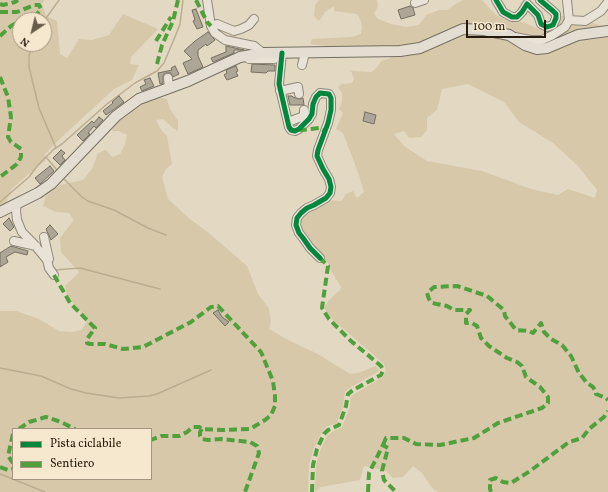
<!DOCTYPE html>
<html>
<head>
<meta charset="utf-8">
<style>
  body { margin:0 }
  #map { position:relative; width:608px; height:492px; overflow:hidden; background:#e3d8c2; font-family:Vollkorn,serif }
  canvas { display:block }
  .legend { position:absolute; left:12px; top:428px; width:140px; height:52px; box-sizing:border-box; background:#f6e8ce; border:1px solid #a29680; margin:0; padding:5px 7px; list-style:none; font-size:12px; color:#251a0b }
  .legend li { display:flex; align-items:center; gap:8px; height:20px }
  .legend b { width:20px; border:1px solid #a29680 }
  .north { position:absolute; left:12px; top:12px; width:40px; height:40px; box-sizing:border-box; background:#f6e8ce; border:1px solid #a29680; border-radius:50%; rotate:215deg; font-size:11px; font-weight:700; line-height:16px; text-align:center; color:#251a0b }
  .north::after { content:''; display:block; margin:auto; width:14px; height:18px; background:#685c4b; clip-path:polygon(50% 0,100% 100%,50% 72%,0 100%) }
  .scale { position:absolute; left:466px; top:20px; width:80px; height:18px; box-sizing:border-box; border:2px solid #251a0b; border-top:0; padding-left:5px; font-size:12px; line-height:14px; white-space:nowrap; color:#251a0b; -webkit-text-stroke:3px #f6e8ce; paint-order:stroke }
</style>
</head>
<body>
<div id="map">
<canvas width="608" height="492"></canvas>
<ul class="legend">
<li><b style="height:5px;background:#00873e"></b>Pista ciclabile</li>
<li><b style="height:5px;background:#50a13e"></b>Sentiero</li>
</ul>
<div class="north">N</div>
<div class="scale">100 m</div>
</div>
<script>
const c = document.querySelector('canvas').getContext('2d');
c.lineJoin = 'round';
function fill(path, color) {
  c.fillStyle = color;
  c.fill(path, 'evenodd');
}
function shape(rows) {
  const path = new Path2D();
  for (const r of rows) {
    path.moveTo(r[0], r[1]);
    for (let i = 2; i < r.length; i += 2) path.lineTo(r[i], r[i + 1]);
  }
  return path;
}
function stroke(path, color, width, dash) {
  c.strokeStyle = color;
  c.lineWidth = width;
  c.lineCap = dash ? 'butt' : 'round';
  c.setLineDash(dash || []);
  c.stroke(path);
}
const green = shape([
  [0,0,44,0,42,4,46,16,57,21,60,54,67,58,79,39,92,40,109,35,123,14,158,29,131,57,130,64,139,65,132,80,114,89,63,136,45,154,46,160,19,182,11,190,6,202,0,205],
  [20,20,44,20,44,44,20,44],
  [319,0,377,0,378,6,374,14,378,19,391,24,406,27,419,25,426,15,439,10,447,10,457,3,464,0,482,0,496,15,510,21,523,22,545,32,555,27,561,16,567,16,564,25,542,38,530,38,485,28,437,38,400,49,346,48,310,44,312,39,352,37,361,34,362,27,361,21,357,14,334,11,334,6,325,12,319,21,314,16,315,5],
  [571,22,593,23,603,26,608,25,608,29,546,45,529,43],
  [464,32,507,38,524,48,579,38,608,34,608,492,438,492,433,489,422,473,413,466,403,477,393,478,386,471,364,466,360,480,321,487,315,492,316,465,320,451,327,436,330,433,342,427,350,407,351,396,383,377,386,370,384,364,331,318,324,308,329,300,340,290,341,287,330,269,329,264,304,237,299,224,303,214,327,200,342,201,346,194,353,191,357,198,364,192,359,175,343,133,336,129,343,113,339,109,342,102,342,93,338,87,342,84,352,83,354,79,351,71,372,72,378,66,381,61,388,59,392,56,391,53],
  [468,84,504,102,519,122,553,143,578,166,597,190,595,198,568,189,558,195,531,189,482,171,427,161,404,146,394,134,404,131,409,138,421,137,427,130,427,118,437,110,442,89],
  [158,97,167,99,170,109,178,121,178,131,173,128,163,119,156,120,161,130,167,136,172,164,166,169,162,177,168,199,190,219,210,234,247,266,258,294,269,309,271,321,269,329,288,340,318,354,350,374,358,373,376,366,379,370,378,372,351,387,345,392,343,406,337,423,326,427,322,432,314,448,309,464,308,492,0,492,0,311,16,311,39,319,59,331,73,332,81,330,86,323,82,313,68,298,65,286,79,272,61,252,60,238,74,220,69,213,56,212,43,206,46,196,60,185,83,180,92,169,98,153,106,150,112,157,120,154,125,144,127,135,119,131,112,131,115,124,138,106],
  [13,429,151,429,151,479,13,479]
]);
const stream = shape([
  [44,21,59,0],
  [33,44,29,56,29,67,39,108,56,148],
  [46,157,57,170],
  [63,178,82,197,88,201,114,210,148,228,166,235],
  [0,202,29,177,38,165,54,149,62,144,107,104,135,83,157,71,164,63,177,32,180,24,183,0],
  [55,270,80,268,160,289],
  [0,368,41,376,71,389,86,393,119,398,149,396,157,394,211,370],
  [0,474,45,492]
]);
const building = shape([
  [410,6,413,8,415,15,401,19,398,10,410,6],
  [196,9,203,27,197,29,193,21,195,20,192,10,196,9],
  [208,32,215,40,207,46,206,44,198,50,198,56,203,67,188,74,183,63,192,59,184,51,195,41,208,32],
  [226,46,244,50,234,50,234,53,213,62,211,58,226,52,226,46],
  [252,64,275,65,275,71,268,71,266,73,251,72,252,64],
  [175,66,179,74,173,77,171,73,165,73,163,76,163,83,160,84,158,73,172,70,171,68,175,66],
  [236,66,238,71,236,72,238,76,227,80,224,75,227,73,226,70,236,66],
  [150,78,154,86,142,91,140,87,146,84,144,80,150,78],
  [119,96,124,102,106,115,103,111,113,103,112,102,119,96],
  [288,96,292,96,293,97,299,99,303,98,304,105,290,105,288,96],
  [365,112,376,115,374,124,363,121,365,112],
  [99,117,103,120,96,128,94,126,88,133,90,134,83,141,77,135,92,121,94,123,99,117],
  [61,150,65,153,62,156,65,160,60,165,53,158,61,150],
  [50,166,54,171,40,184,35,178,50,166],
  [9,218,14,227,10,231,3,224,9,218],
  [50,225,58,234,51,240,46,229,50,225],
  [11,246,28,251,27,255,15,252,6,257,8,262,0,267,0,253,11,246],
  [218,310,222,317,229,322,225,326,213,313,218,310]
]);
const minor = shape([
  [207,0,211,26,215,33,225,40,254,46,263,53],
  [496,0,503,12,512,17,517,17,522,12,527,4,538,15,541,24,547,27,553,25,556,18,556,14,553,11,540,0],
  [415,3,424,0],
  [569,20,585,21,601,11,608,2],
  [211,26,217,24,234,31,241,29,249,25,254,19],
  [515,37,530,40,542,40,553,35,565,27,569,20,567,0],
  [282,53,279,84,289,127,291,130,295,131,299,129,309,119,312,114,313,104,316,97,320,93,329,94,331,98,331,110,328,123,318,150,317,156,323,169,329,179,331,187,330,193,326,198,314,205,307,208,301,213,297,218,296,225,299,233,303,238,310,248,320,258],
  [249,59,274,59],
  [302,65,305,53],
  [168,78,169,88],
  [280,91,298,87,299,94],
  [288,122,304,116,304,110],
  [17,204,16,210,17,220,22,232,33,243,47,260,49,259,44,237],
  [14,241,36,246],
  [47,260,49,268,54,275]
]);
const major = shape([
  [0,212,38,193,51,184,116,116,139,99,188,81,240,57,263,53,400,51,420,48,463,29,484,30,509,35,525,45,537,49,547,48,578,35,608,31]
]);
const quiet = shape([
  [196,0,207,22,211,26],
  [0,4,3,5,15,2,18,0],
  [0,12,17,12,34,5,39,5,41,9,36,15,22,20],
  [0,36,11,26,20,21],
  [156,41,171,17],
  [157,64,162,45,173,21,178,0],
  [0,77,8,97,11,117,8,137,11,142,21,149,21,157,17,164,0,177],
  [299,129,302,130,319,128,325,131],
  [54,275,70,303,95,328,87,339,87,343,90,344,105,344,123,349,143,347,191,322,211,307,218,306,261,352,273,381,275,396,275,406,271,415,265,420,250,429,222,430,202,429,199,427,193,427,187,432,179,436,161,436,151,440],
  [19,429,29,422,46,417,61,422,75,429],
  [202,429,200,432,200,436,202,439,208,440,221,439,250,442,257,446,259,453,245,492],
  [13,434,8,456,13,463],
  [383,445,386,438,404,438,416,444,440,445,474,438,498,423,542,408,548,403,548,397,540,387,526,377,522,366,517,362,507,358,489,346,481,338,477,326,472,323,466,323,466,314,470,310,454,310,447,306,432,303,429,299,427,293,434,287,457,286,487,296,504,310,505,316,516,330,529,331,533,333,541,323,544,332,551,339,562,345,571,356,579,373,587,383,593,387,596,392,596,394,606,398,608,400],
  [0,467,8,470,13,469],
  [312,492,313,465,317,449,324,434,328,430,339,425,346,406,348,394,353,390,381,375,383,370,381,366,351,341,329,319,322,308,328,266,320,258],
  [368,492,369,473,383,445,388,448,382,471,384,480,396,492],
  [491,492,490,489,490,480,496,478,503,482,511,483,530,471,569,442,582,438,589,429,604,417,608,411]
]);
const cycleway = shape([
  [496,0,503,12,512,17,517,17,522,12,527,4,538,15,541,24,547,27,553,25,556,18,556,14,553,11,540,0],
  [282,53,279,84,289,127,291,130,295,131,299,129,309,119,312,114,313,104,316,97,320,93,329,94,331,98,331,110,328,123,318,150,317,156,323,169,329,179,331,187,330,193,326,198,314,205,307,208,301,213,297,218,296,225,299,233,303,238,310,248,320,258]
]);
fill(green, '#d7c8aa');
stroke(stream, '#bcad90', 1.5);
fill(building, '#ada595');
stroke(building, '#766f62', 1);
stroke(minor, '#90897a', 10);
stroke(major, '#766f62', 12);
stroke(minor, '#e8e2d7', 8);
stroke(major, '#e4ddd1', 10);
stroke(quiet, '#50a13e', 4, [8, 4]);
stroke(cycleway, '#00873e', 5);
</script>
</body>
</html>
